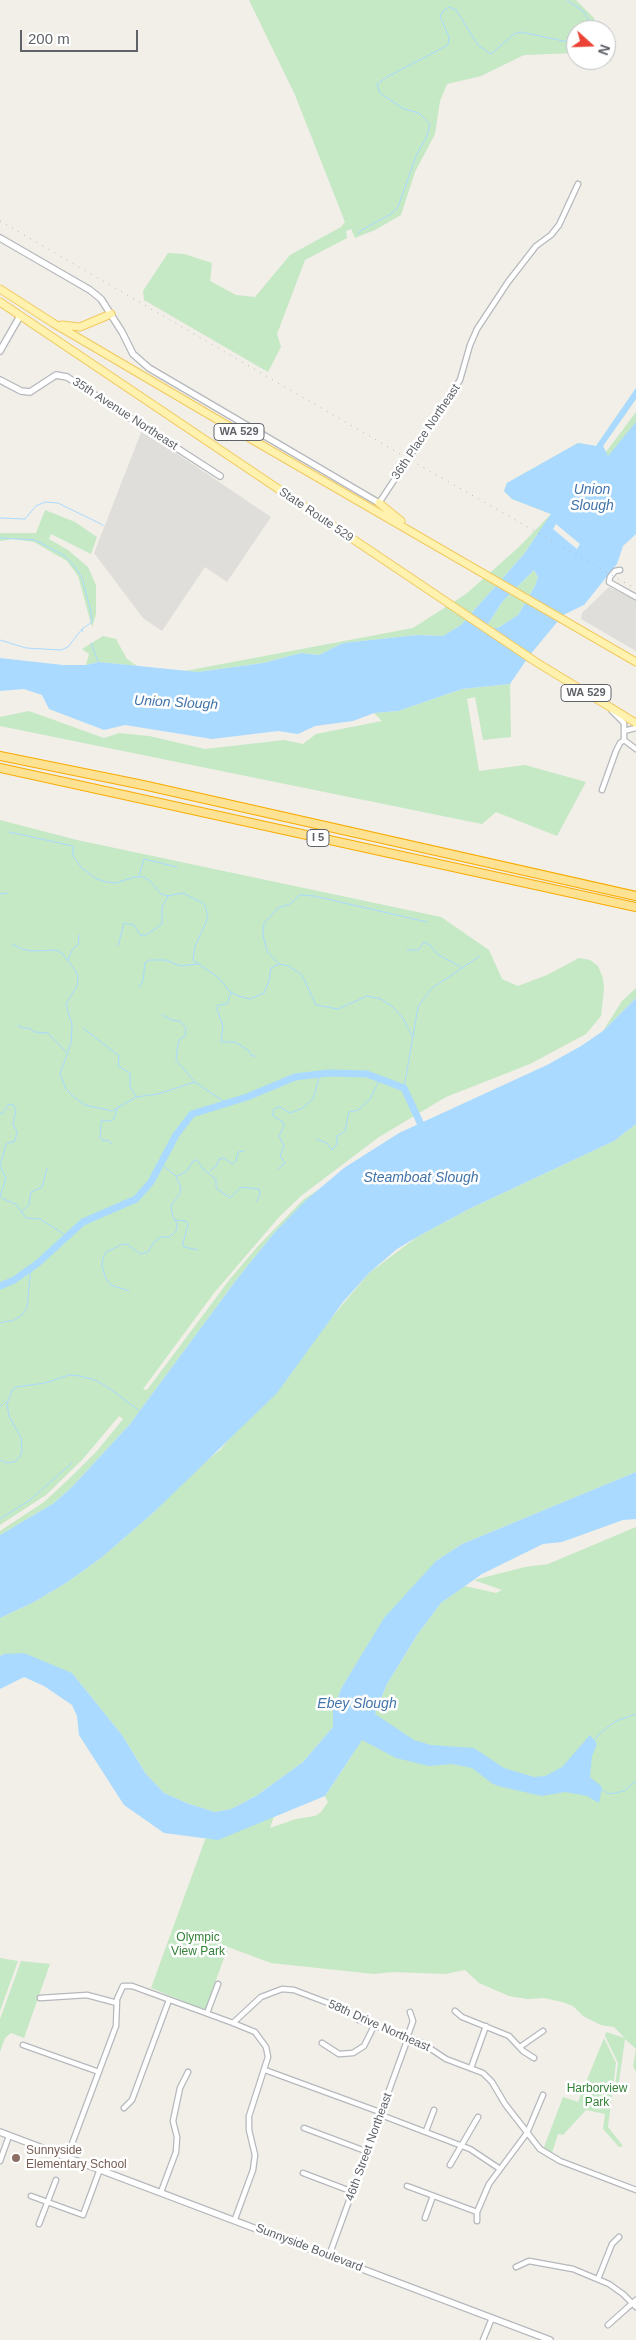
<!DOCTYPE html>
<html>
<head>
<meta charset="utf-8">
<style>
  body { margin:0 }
  #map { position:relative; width:636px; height:2340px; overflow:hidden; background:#f1efe8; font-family:Helvetica,sans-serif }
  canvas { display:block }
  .north { position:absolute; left:566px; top:20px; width:50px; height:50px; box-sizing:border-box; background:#fff; border:1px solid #bfc1c3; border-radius:50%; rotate:110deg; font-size:14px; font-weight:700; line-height:20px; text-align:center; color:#5f6368 }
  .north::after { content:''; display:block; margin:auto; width:18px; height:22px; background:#ea4335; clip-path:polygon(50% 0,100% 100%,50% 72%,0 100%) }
  .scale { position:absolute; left:20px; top:30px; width:118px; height:22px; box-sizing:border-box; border:2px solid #5f6368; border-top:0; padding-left:6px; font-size:15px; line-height:18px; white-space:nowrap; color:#5f6368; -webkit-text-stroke:4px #fff; paint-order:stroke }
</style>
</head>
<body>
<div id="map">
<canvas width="636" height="2340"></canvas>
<div class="north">N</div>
<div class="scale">200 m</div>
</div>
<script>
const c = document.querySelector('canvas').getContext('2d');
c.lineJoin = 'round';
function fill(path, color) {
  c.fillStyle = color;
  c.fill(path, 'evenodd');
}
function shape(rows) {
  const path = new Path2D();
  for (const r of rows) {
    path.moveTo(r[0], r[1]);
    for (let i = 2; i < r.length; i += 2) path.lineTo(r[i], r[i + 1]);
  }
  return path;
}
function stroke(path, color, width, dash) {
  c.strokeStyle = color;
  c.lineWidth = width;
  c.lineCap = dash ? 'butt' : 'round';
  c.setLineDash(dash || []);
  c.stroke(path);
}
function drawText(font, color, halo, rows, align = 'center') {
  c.font = font + ' Helvetica,sans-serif';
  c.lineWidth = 5;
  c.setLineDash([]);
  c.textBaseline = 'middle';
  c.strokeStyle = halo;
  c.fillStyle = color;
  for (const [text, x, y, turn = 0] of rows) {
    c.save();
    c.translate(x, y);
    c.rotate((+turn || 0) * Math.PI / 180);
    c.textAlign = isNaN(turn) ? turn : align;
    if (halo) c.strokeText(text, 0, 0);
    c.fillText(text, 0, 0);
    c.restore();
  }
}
const industrial = shape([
  [142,430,271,517,227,582,205,567,162,631,143,618,94,553],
  [609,587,636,600,636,651,581,619,582,613]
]);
const green = shape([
  [249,0,576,0,594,18,595,30,576,30,576,53,524,55,481,76,447,84,440,101,435,134,415,172,401,215,375,230,355,238,351,229,346,231,347,238,305,260,277,334,281,347,268,372,144,300,143,291,168,253,184,254,212,263,210,281,236,295,255,297,290,255,341,227,345,222,295,95],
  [636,388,636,399,603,446,606,452,636,412,636,476,537,535,524,554,461,625,443,636,417,635,343,643,319,655,301,653,263,663,198,672,185,671,413,628,466,594,519,547,551,514,512,499,504,491,507,483,578,443,596,446],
  [45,510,75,522,97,537,91,554,51,534,49,539,68,550,88,567,96,585,96,614,92,627,78,576,67,561,34,542,13,539,0,541,0,533,36,533],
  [534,570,538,577,535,586,518,615,498,628,489,628,488,624,502,602],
  [103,636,116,639,127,659,137,666,99,662,86,665,89,654,82,649],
  [510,684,511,737,483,740,475,697,467,699,479,771,525,765,586,782,557,836,496,812,482,824,0,726,0,717,29,711,104,738,119,733,149,736,205,749,284,740,303,744,316,734,382,721,374,713,398,711,462,689],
  [0,820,77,840,441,917,489,950,502,979,518,986,547,975,579,958,590,960,598,966,603,978,604,989,601,1016,586,1034,530,1064,446,1097,379,1137,301,1196,280,1216,214,1293,143,1389,147,1390,230,1279,258,1246,304,1199,321,1188,274,1233,237,1279,130,1424,72,1487,54,1503,0,1535,0,1531,44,1502,71,1477,97,1451,123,1419,119,1416,82,1460,46,1495,0,1525],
  [636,988,636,998,603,1031,622,1001],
  [636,1124,636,1472,462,1544,436,1561,362,1655,342,1687,333,1710,333,1727,303,1762,256,1796,231,1809,215,1812,189,1804,164,1793,146,1774,122,1735,72,1673,4,1654,0,1656,0,1618,34,1602,66,1583,101,1558,153,1513,196,1469,220,1450,369,1273,417,1237,469,1209,614,1141],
  [636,1527,636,2072,633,2066,636,2049,625,2039,619,2082,615,2087,618,2063,605,2036,606,2032,625,2038,614,2027,601,2025,583,2016,573,2006,562,2002,544,1998,527,1999,509,1996,479,1983,465,1970,445,1974,393,1972,374,1974,271,1963,228,1947,204,2013,187,2007,188,2003,151,1988,206,1837,274,1816,270,1828,296,1819,315,1816,321,1812,328,1802,325,1796,351,1757,375,1714,387,1684,417,1635,441,1603,465,1586,496,1593,502,1590,474,1580,525,1567,548,1564],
  [0,1958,18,1961,0,2011],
  [21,1961,50,1964,24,2038,11,2033,5,2038,0,2052,0,2019],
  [604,2038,616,2063,608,2127,623,2146,619,2147,603,2129,605,2114,586,2110,563,2135,558,2134,552,2153,544,2147,563,2097,578,2102]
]);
const water = shape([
  [636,388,636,399,603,446,608,456,636,422,636,534,623,546,617,564,584,605,563,615,529,656,510,684,462,689,398,711,374,713,353,721,315,726,298,734,278,731,212,739,125,725,104,730,49,709,42,695,24,689,0,691,0,658,63,665,86,665,99,662,198,672,263,663,301,653,319,655,343,643,417,635,443,636,461,625,524,554,551,514,512,499,504,491,507,483,578,443,596,446],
  [534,570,538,577,535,586,518,615,498,628,489,628,488,624,502,602],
  [636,998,636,1124,614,1141,469,1209,417,1237,397,1249,369,1273,343,1302,277,1393,153,1513,101,1558,66,1583,34,1602,0,1618,0,1535,54,1503,72,1487,130,1424,237,1279,274,1233,305,1201,344,1168,399,1133,547,1065,581,1046,603,1031],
  [636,1472,636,1519,623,1520,562,1542,543,1544,482,1574,441,1603,417,1635,387,1684,375,1714,414,1740,431,1745,474,1748,504,1768,534,1777,545,1776,562,1767,590,1735,597,1744,592,1756,590,1777,602,1787,599,1803,587,1796,565,1792,542,1796,502,1787,493,1784,472,1768,452,1764,429,1766,396,1758,362,1740,325,1796,218,1840,164,1833,124,1805,79,1735,77,1716,72,1705,44,1686,24,1677,0,1689,0,1656,4,1654,24,1653,72,1673,122,1735,146,1774,164,1793,189,1804,215,1812,231,1809,256,1796,303,1762,333,1727,333,1710,342,1687,384,1618,436,1561,462,1544]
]);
const pier = shape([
  [556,524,580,544,577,549,553,529]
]);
const stream = shape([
  [567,0,584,12,591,24,590,30],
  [358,234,360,231,391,214,398,207,416,156,426,138,430,124,419,113,404,109,380,93,377,84,387,77,448,45,449,37,440,16,444,10,449,7,456,10,478,45,491,54,514,34,521,32,563,41,576,41],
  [0,518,25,519,36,506,45,502,58,503,103,525],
  [0,538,35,540,65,556,75,567,82,578,90,608,92,622,82,629,83,632],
  [0,640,26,648,61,650,68,647,82,629],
  [91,643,99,664],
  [9,832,73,846,73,856,82,868,95,878,106,882,116,883,134,877,144,877,150,881,161,894,168,896,183,893,201,902,205,905,208,918,195,946,193,960,219,978,229,991,238,996,250,999,264,993,269,981,271,968,279,964,289,966,302,975,316,1005,338,1009,367,996,381,999,393,1007,402,1017,413,1037],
  [139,876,144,859,177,867],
  [0,894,7,893],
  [12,944,22,949,31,951,56,950,62,953,75,970,78,977,77,986,66,1004,72,1025,71,1043,60,1074,66,1089,74,1097,85,1105,112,1111,136,1097,158,1094,195,1082,226,1103],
  [118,946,124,923,134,925,140,935,146,935,162,924,162,907,168,896],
  [407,950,418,950,424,942,430,945,437,954,461,967],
  [68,960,72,950,78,945,79,935],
  [279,964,267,951,263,935,264,923,278,908,290,904,300,895,314,896,427,922],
  [139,987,143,981,145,963,149,960,166,960,180,966,198,964],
  [231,992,227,1004,218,1005,217,1009,223,1026,221,1042,235,1042,248,1050,252,1056,256,1056],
  [162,1015,172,1020,180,1021,186,1028,185,1036,180,1039,178,1044,176,1060,195,1082],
  [18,1025,22,1028,29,1028,34,1032,48,1033,66,1052],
  [83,1028,119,1056,118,1066,130,1073,130,1087,136,1096],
  [404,1088,418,1007,431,989,480,956],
  [0,1113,2,1114,9,1104,13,1105,16,1109,13,1124,17,1132,15,1141,6,1144,4,1152,0,1166,6,1178,0,1196,3,1199,16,1204,26,1218,40,1219,67,1236],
  [317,1139,327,1143,332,1150,337,1144,337,1136,345,1131,349,1112,358,1110,370,1099,380,1079],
  [112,1144,107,1140,103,1141,100,1137,101,1124,102,1120,110,1121,114,1119,117,1109],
  [278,1169,285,1163,280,1156,284,1146,279,1136,284,1126,283,1122,273,1116,273,1112,275,1108,280,1107,290,1113,301,1109,313,1099,320,1074],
  [210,1171,217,1165,219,1159,224,1158,232,1164,236,1161,238,1152,244,1151],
  [177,1176,186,1172,194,1160,197,1160,203,1169,216,1179,216,1188,230,1198,241,1187,259,1189,260,1195,256,1202],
  [21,1212,29,1205,31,1192,42,1187,47,1168],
  [175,1220,186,1221,188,1225,183,1243,184,1247,198,1250],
  [129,1291,111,1285,106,1279,102,1267,103,1258,106,1252,121,1245,127,1244,140,1254,148,1252,154,1242,161,1237,170,1237,176,1231,177,1224,172,1214,171,1206,180,1193,181,1188,176,1176,161,1164],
  [0,1323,14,1320,21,1316,27,1308,31,1267],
  [0,1407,6,1401],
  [0,1460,7,1463,14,1462,19,1458,22,1452,21,1438,9,1416,7,1404,12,1390,16,1387,45,1383,69,1375,80,1376,95,1380,109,1388,141,1412],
  [0,1519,30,1500,72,1463],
  [593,1742,600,1733,616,1721,636,1714],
  [602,1790,610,1794,624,1791,636,1781]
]);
const river = shape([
  [0,1286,14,1280,38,1263,83,1222,136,1199,151,1182,176,1135,192,1114,247,1097,295,1077,328,1073,367,1074,404,1088,424,1131]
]);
const minor = shape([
  [379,503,460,380,470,345,477,329,508,282,536,246,551,235,559,225,578,184],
  [620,570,615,571,610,577,609,582,636,597],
  [612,711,624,723,624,740],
  [624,731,636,728],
  [624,740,636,749],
  [602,790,616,751,620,743,624,740],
  [40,1998,87,1995,117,2003],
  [455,2011,462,2017,509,2036,523,2051,534,2058],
  [207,2013,218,1984],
  [233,2023,261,1997,282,1989,294,1990,336,2006,359,2020,422,2043,446,2059,483,2073,492,2082,505,2104,540,2149,560,2161,636,2190],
  [407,2038,413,2021,410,2012],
  [322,2043,339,2054,353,2053,364,2046,374,2026],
  [23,2045,99,2072],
  [520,2047,543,2031],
  [471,2068,486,2026],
  [265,2070,377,2111,381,2115,470,2149,500,2169],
  [124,2108,132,2100,169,2000],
  [304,2128,368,2152],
  [426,2131,434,2110],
  [67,2157,116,2026,117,1999,123,1986,132,1986,233,2023,255,2032,266,2047,268,2057,249,2116,249,2130,255,2155,253,2170,235,2219],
  [0,2161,9,2136],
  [450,2165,478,2117],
  [303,2173,353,2192],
  [407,2186,477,2212],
  [161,2192,176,2152,177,2137,173,2121,180,2088,188,2072],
  [31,2196,83,2215,100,2169],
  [425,2218,433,2196],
  [477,2221,477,2212,489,2184,527,2133,543,2095],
  [39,2224,56,2180],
  [329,2256,408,2038],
  [516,2267,529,2261,573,2269,609,2284,623,2294,636,2307],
  [598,2279,612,2244,619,2237],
  [608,2325,636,2300],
  [483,2340,492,2318]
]);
const tertiary = shape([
  [0,238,90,290,101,299,122,332,133,354,149,368,379,503],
  [0,351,20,316],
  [0,380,21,391,30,392,56,375,67,377,220,476],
  [0,2132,550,2340]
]);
const primary = shape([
  [0,289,53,323,208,414,636,662],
  [0,302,536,662,636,723],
  [62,325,80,327,111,314],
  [379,503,401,521]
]);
const motorway = shape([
  [0,756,143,785,636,896],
  [0,768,636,907]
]);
const rail = shape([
  [0,221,407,458,636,589]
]);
const markers = [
  [16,2158,5,"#8d6e63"]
];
const shields = [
  [239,432,50],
  [586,693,50],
  [318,838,22]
];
const shieldNames = [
  ["WA 529",239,432],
  ["WA 529",586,693],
  ["I 5",318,838]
];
const streetNames = [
  ["35th Avenue Northeast",125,414,33],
  ["36th Place Northeast",426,432,-56],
  ["State Route 529",316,515,34],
  ["58th Drive Northeast",379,2026,24],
  ["46th Street Northeast",369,2147,-70],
  ["Sunnyside Boulevard",309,2248,21]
];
const parkNames = [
  ["Olympic",198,1938],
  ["View Park",198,1952],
  ["Harborview",597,2089],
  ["Park",597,2103]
];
const educationNames = [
  ["Sunnyside",26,2151],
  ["Elementary School",26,2165]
];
const waterNames = [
  ["Union",592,490],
  ["Slough",592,506],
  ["Union Slough",176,703,3],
  ["Steamboat Slough",421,1178],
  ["Ebey Slough",357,1704]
];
fill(industrial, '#e0deda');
fill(green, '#c5e8c5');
fill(water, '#aadaff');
fill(pier, '#f1efe8');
stroke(stream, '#aadaff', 1);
stroke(river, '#aadaff', 7);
stroke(minor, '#b5b8bc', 7);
stroke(tertiary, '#b5b8bc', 8);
stroke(primary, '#f2c960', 9);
stroke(motorway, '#f9ab00', 10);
stroke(minor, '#fff', 4.5);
stroke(tertiary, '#fff', 5.5);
stroke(primary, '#fff2af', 7);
stroke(motorway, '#fde293', 8);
stroke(rail, '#b6b7b8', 1, [1, 6]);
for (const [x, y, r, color] of markers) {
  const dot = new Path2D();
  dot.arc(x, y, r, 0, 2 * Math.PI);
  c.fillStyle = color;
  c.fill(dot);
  stroke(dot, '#fff', 2);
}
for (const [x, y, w] of shields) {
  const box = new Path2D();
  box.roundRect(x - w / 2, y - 8.5, w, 17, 4);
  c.fillStyle = '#fff';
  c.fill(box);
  stroke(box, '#5f6368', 1);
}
drawText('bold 11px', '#5f6368', null, shieldNames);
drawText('12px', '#5f6368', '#fff', streetNames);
drawText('12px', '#348238', '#fff', parkNames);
drawText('12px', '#785e54', '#fff', educationNames, 'left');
drawText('italic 14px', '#4174aa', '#fff', waterNames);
</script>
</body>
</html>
